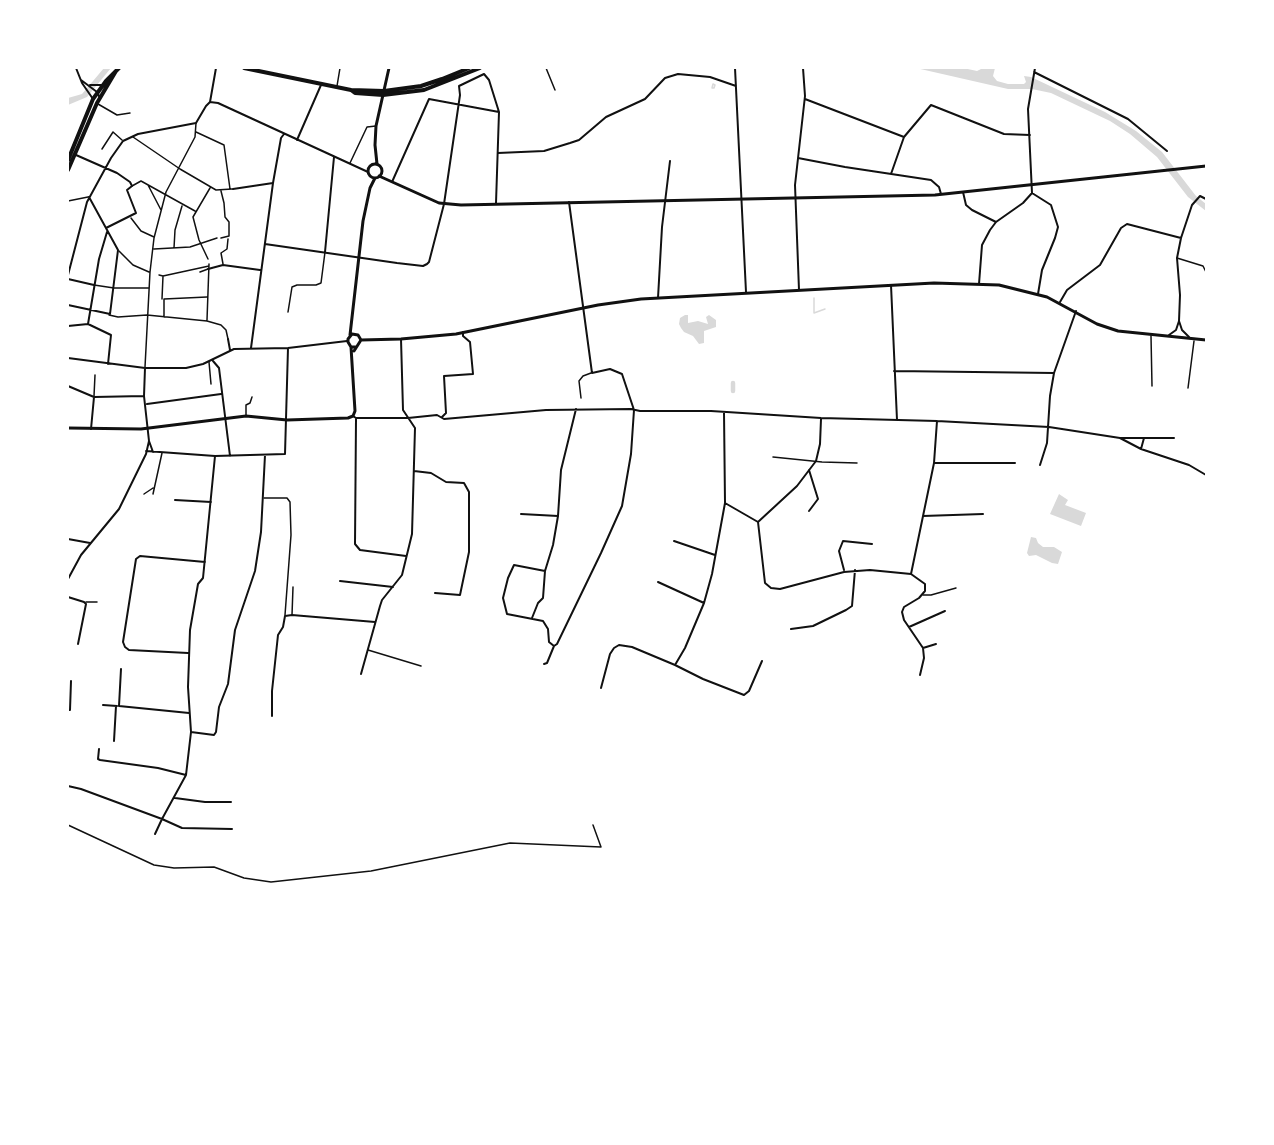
<!DOCTYPE html>
<html>
<head>
<meta charset="utf-8">
<style>
  body { margin:0 }
  #map { position:relative; width:1274px; height:1145px; overflow:hidden; background:#fff; font-family:Inter,sans-serif }
  canvas { display:block }
  .frame { position:absolute; inset:0; border:69px solid #fff; pointer-events:none }
</style>
</head>
<body>
<div id="map">
<canvas width="1274" height="1145"></canvas>
<div class="frame"></div>
</div>
<script>
const c = document.querySelector('canvas').getContext('2d');
c.lineJoin = 'round';
function fill(path, color) {
  c.fillStyle = color;
  c.fill(path, 'evenodd');
}
function shape(rows) {
  const path = new Path2D();
  for (const r of rows) {
    if (r.length === 3) {
      path.moveTo(r[0] + r[2], r[1]);
      path.arc(r[0], r[1], r[2], 0, 2 * Math.PI);
      continue;
    }
    path.moveTo(r[0], r[1]);
    for (let i = 2; i < r.length; i += 2) path.lineTo(r[i], r[i + 1]);
  }
  return path;
}
function stroke(path, color, width, dash) {
  c.strokeStyle = color;
  c.lineWidth = width;
  c.lineCap = dash ? 'butt' : 'round';
  c.setLineDash(dash || []);
  c.stroke(path);
}
const water = shape([
  [104,68,111,68,87,97,68,105,68,98,82,94],
  [916,68,963,68,977,71,983,68,995,68,993,76,997,81,1008,84,1024,84,1026,82,1024,76,1031,77,1105,112,1136,131,1162,152,1196,196,1206,204,1206,211,1188,197,1157,157,1130,134,1110,121,1051,93,1032,89,1008,89],
  [685,315,688,315,688,323,698,321,708,324,706,317,709,315,716,320,716,327,704,331,704,343,699,344,693,336,684,332,681,328,679,324,680,318],
  [1059,494,1068,500,1065,505,1086,513,1081,526,1050,514],
  [1031,537,1036,538,1038,543,1043,547,1054,547,1062,552,1058,564,1052,563,1036,555,1029,556,1027,553]
]);
const stream = shape([
  [713,84,715,85,714,88,712,88,713,84],
  [814,298,814,313,825,309]
]);
const canal = shape([
  [733,383,733,391]
]);
const service = shape([
  [546,68,555,90],
  [337,86,340,68],
  [98,104,117,115,130,113],
  [102,149,113,132,122,140],
  [350,163,367,127,376,126],
  [68,201,88,197],
  [1177,258,1203,266,1206,272],
  [200,272,208,269],
  [288,312,292,287,297,285,316,285,321,283,325,252],
  [1151,336,1152,386],
  [209,362,211,384],
  [1188,388,1194,341],
  [581,398,579,381,583,376,591,373],
  [246,415,246,405,250,403,252,397],
  [773,457,822,462,857,463],
  [144,494,153,488],
  [153,494,162,453],
  [264,498,287,498,290,502,291,535,285,615],
  [923,595,931,595,956,588],
  [86,602,97,602],
  [292,615,293,587],
  [368,650,421,666],
  [68,825,154,865,174,868,214,867,244,878,271,882,371,871,510,843,601,847,593,825]
]);
const pedestrian = shape([
  [196,132,224,145,230,189],
  [133,137,180,169,216,190,232,189],
  [148,185,161,210],
  [132,186,141,181,195,211],
  [221,191,224,203,225,217,229,222,229,236,221,238],
  [131,218,141,231,154,237],
  [174,248,175,230,182,206],
  [154,249,190,247,217,238],
  [119,251,133,265,149,272],
  [208,259,199,240,193,217,210,188],
  [223,264,221,253,227,249,228,239],
  [159,275,163,276,162,299],
  [163,276,209,266],
  [94,285,114,288,149,288],
  [109,315,118,317,147,315,207,321,221,325,226,330,228,339],
  [164,317,164,299,207,297],
  [207,320,209,264],
  [145,367,150,272,154,238,166,192,195,137,196,123],
  [94,396,95,375]
]);
const minor = shape([
  [76,68,82,83,93,99],
  [735,68,746,292],
  [1034,72,1128,119,1167,151],
  [81,80,97,92,100,98],
  [90,85,102,85],
  [805,99,904,137],
  [210,102,218,103,368,172],
  [297,140,321,85],
  [498,153,544,151,570,143,579,140,606,117,645,99,665,78,678,74,710,77,736,86],
  [76,155,117,173,130,182,132,186,127,190,136,213,106,228],
  [798,158,845,167,931,180,939,187,941,194],
  [891,174,904,137,931,105,1004,134,1030,135],
  [392,182,429,99,499,112],
  [233,189,273,183],
  [963,192,966,205,972,210,996,222],
  [1032,193,1051,205,1058,227,1055,238,1042,270,1038,294],
  [265,244,397,263,423,266,427,264,429,262,444,204,460,95,459,86,484,74,489,80,499,112,496,203],
  [325,252,334,157],
  [208,269,223,265,260,270],
  [68,275,87,202,111,158,123,141,138,134,196,123,206,106,210,102,216,68],
  [68,279,94,285],
  [979,284,982,245,990,230,996,222,1023,203,1032,193,1028,109,1035,68],
  [891,285,897,420],
  [799,290,795,185,805,96,803,68],
  [658,298,662,227,670,161],
  [1060,302,1067,290,1100,265,1121,228,1127,224,1181,238],
  [68,305,110,314,118,250,89,197],
  [88,324,99,259,107,232],
  [68,326,88,324,111,335,108,364],
  [1169,335,1176,330,1179,321],
  [1189,337,1182,330,1179,321,1180,295,1177,258,1181,238,1192,205,1200,196,1206,199],
  [228,339,230,350],
  [251,348,273,183,281,138,284,134],
  [68,358,145,368,186,368,203,364,234,349,288,348,347,341],
  [213,361,219,368,230,456],
  [894,371,1054,373],
  [68,386,94,397,144,396],
  [147,404,221,394],
  [724,412,725,503,712,574,704,603,685,648,675,665,703,679,744,695,749,691,762,661],
  [353,416,356,418,408,418,437,415,444,419,546,410,631,409,640,411,711,411,821,418,937,421,1049,427,1120,438,1174,438],
  [442,417,446,413,444,376,473,374,470,342,463,336,463,332],
  [356,419,355,544,360,550,406,556],
  [821,419,820,444,816,461,797,486,758,522,765,583,771,588,780,589,844,572,870,570,911,574],
  [91,429,94,397],
  [1120,438,1141,449,1189,465,1206,475],
  [149,441,153,452],
  [1141,449,1144,438],
  [146,451,215,456,285,454,288,348],
  [934,463,1015,463],
  [1040,465,1047,443,1050,396,1054,373,1076,311],
  [414,471,431,473,446,482,464,483,469,492,469,552,460,595,435,593],
  [175,500,211,502],
  [725,503,758,522],
  [809,511,818,499,809,470],
  [521,514,558,516],
  [923,516,983,514],
  [68,539,90,543],
  [674,541,715,555],
  [844,570,839,551,843,541,872,544],
  [545,571,553,545,558,516,561,470,576,409],
  [68,579,81,555,119,509,146,454,149,441,144,396,145,368],
  [340,581,393,587],
  [658,582,704,603],
  [68,597,84,602,86,604,78,644],
  [532,618,538,603,543,598,545,571,514,565,508,578,503,598,507,614,543,621,548,629,549,642,554,646],
  [909,627,945,611],
  [791,629,813,626,846,610,852,606,855,570],
  [923,648,936,644],
  [188,653,129,650,125,647,123,642,136,559,140,556,205,562],
  [544,664,547,663,554,646,557,644,601,553,622,506,631,454,634,410,622,374,610,369,592,373,569,202],
  [121,669,119,706,189,713],
  [361,674,380,606,382,600,402,575,412,534,415,428,403,410,401,339],
  [920,675,924,658,923,648,904,620,902,612,904,607,919,598,925,591,925,584,911,574,934,463,937,421],
  [601,688,610,654,614,648,619,645,632,647,675,665],
  [103,705,117,706],
  [68,710,70,710,71,681],
  [272,716,272,691,278,635,283,627,285,616,292,615,375,622],
  [191,732,214,735,216,732,219,707,228,684,235,630,255,571,261,532,265,455],
  [114,741,116,706],
  [99,749,98,759,100,760,158,768,186,775],
  [68,786,81,789,162,819,186,775,191,732,188,687,190,630,198,584,203,578,215,456],
  [175,798,205,802,231,802],
  [155,834,162,819,182,828,232,829]
]);
const tertiary = shape([
  [377,164,375,145,376,126,389,68],
  [375,171,7],
  [379,176,439,203,461,205,935,195,1206,166],
  [350,335,363,221,370,188,375,178],
  [361,340,401,339,456,334,598,305,641,299,934,283,999,285,1047,297,1097,324,1118,331,1206,340],
  [354,351,361,340,358,335,352,334,348,339,348,342,351,347,356,347],
  [68,428,141,429,246,416,287,420,348,418,353,416,355,411,351,347]
]);
const primary = shape([
  [244,68,351,90,355,93,383,95,424,90,480,68],
  [351,90,384,91,421,86,442,79,469,68],
  [68,160,93,99,106,81,119,68],
  [68,170,97,103,116,71]
]);
fill(water, '#d9d9d9');
stroke(stream, '#d9d9d9', 1.5);
stroke(canal, '#d9d9d9', 4.5);
stroke(service, '#111', 1.5);
stroke(pedestrian, '#111', 1.5);
stroke(minor, '#111', 2);
stroke(tertiary, '#111', 3);
stroke(primary, '#111', 4);
</script>
</body>
</html>
